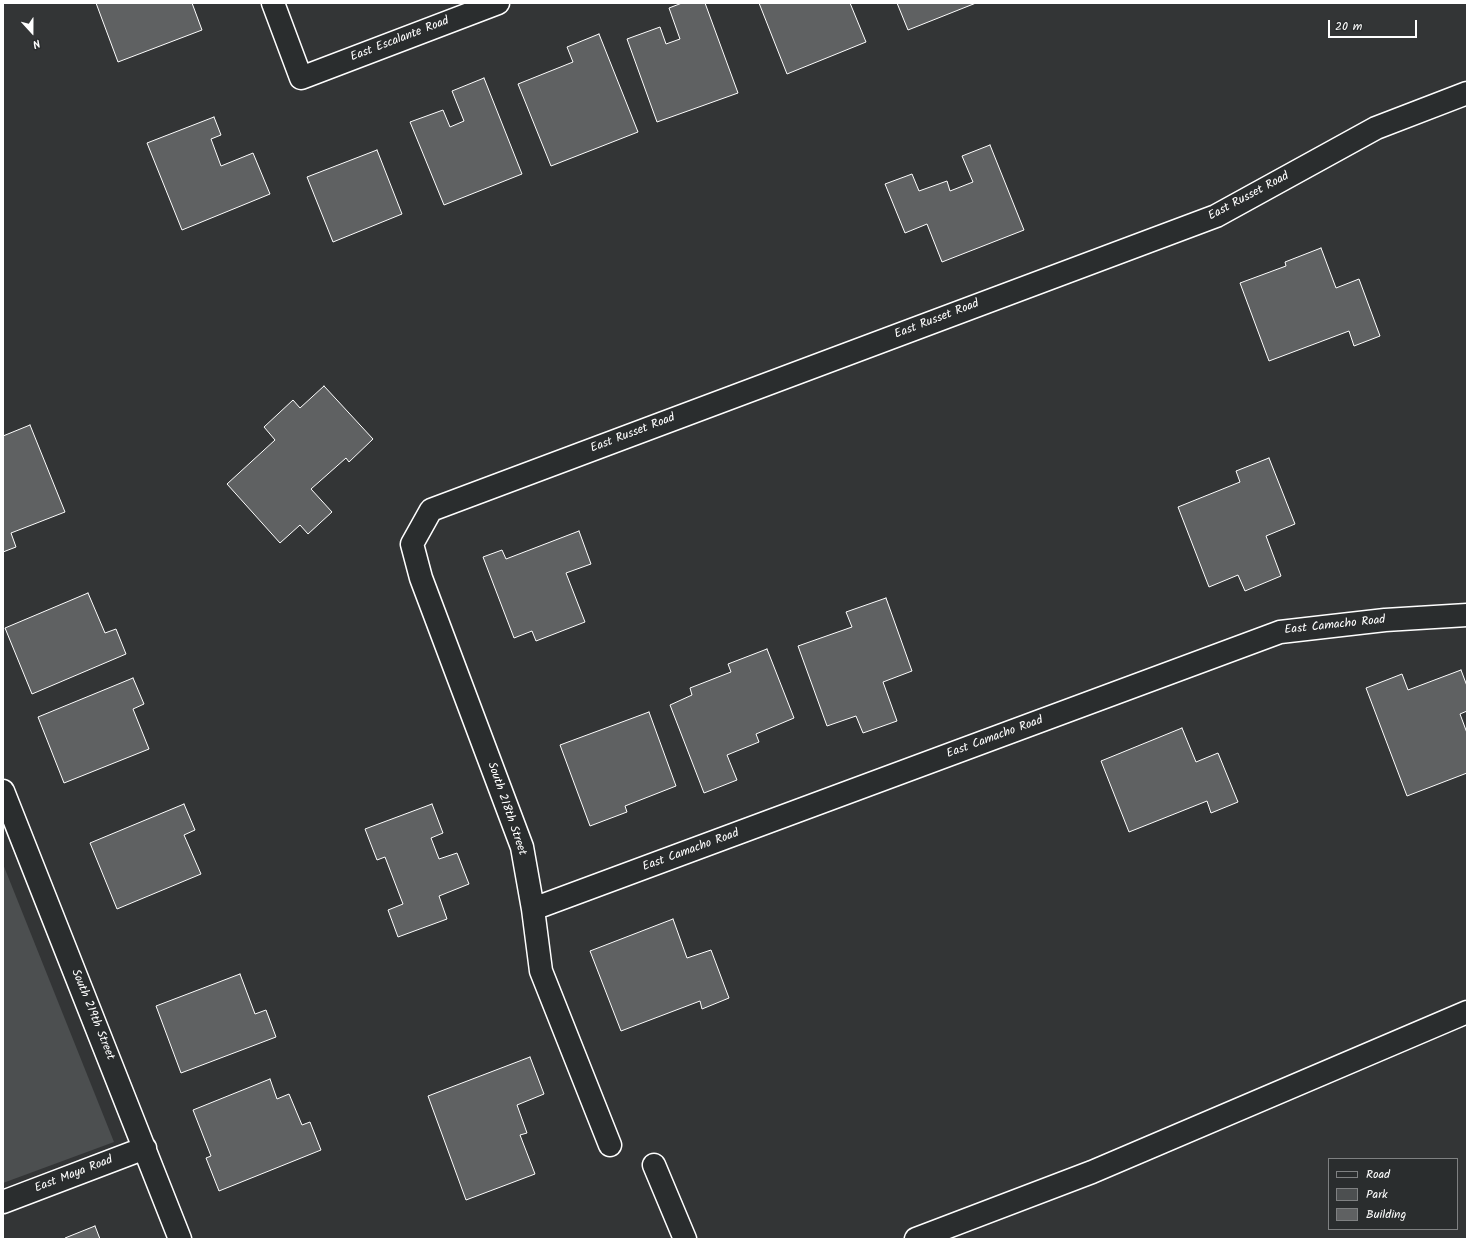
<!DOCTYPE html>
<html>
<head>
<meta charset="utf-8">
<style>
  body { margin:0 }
  #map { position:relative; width:1470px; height:1242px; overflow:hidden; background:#333536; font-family:Kalam,sans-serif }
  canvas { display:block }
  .frame { position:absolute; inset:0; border:4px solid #fff; pointer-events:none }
  .legend { position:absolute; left:1328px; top:1158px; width:130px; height:72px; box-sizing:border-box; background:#2a2d2e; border:1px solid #7f8182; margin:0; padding:5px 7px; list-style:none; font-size:12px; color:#fff }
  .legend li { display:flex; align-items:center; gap:8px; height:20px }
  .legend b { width:20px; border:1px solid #7f8182 }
  .north { position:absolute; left:12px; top:12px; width:40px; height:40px; -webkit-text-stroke:3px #2a2d2e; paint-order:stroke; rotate:159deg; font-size:11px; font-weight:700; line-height:16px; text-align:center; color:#fff }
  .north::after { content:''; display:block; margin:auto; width:14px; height:18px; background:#fff; clip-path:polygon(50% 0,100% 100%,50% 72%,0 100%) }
  .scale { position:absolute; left:1328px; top:20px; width:89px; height:18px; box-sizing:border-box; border:2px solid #fff; border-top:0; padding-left:5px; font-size:12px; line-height:14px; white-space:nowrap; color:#fff; -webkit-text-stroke:3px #2a2d2e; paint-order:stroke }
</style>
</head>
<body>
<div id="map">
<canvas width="1470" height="1242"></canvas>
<div class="frame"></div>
<ul class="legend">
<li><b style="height:5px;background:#2a2d2e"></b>Road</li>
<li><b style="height:11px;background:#4c4f50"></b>Park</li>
<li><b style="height:11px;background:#5f6162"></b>Building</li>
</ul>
<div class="north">N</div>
<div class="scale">20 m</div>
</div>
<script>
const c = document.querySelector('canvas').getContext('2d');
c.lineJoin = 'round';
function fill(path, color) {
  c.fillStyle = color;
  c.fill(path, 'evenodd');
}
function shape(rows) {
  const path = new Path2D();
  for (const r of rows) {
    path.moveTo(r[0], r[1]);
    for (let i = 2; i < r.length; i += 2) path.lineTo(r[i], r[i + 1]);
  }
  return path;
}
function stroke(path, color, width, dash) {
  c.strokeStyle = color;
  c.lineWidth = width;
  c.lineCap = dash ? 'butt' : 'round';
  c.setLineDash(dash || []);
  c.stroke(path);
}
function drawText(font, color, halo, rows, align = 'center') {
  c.font = font + ' Kalam,sans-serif';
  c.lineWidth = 3;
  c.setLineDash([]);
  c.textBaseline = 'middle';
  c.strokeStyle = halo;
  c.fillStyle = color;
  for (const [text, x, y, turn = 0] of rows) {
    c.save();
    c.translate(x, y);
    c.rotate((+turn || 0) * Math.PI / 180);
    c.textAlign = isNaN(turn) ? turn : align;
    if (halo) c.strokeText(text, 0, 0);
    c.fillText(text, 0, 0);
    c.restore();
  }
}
const green = shape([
  [3,864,114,1142,3,1183]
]);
const building = shape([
  [96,3,192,3,202,30,118,62,96,3],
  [682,3,705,3,738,93,657,122,627,39,660,27,666,44,680,39,669,8,682,3],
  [759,3,850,3,866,42,787,74,759,3],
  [897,3,976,3,908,30,897,3],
  [599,34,638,132,551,166,518,84,573,62,567,47,599,34],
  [484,78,522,174,444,205,410,122,443,110,450,127,464,121,452,91,484,78],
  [214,117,221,135,211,139,221,166,253,153,270,194,182,230,147,143,214,117],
  [990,145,1024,230,942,262,927,224,905,233,885,184,912,174,919,191,947,181,950,191,973,182,962,156,990,145],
  [377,150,402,214,333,242,307,177,377,150],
  [1321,248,1336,288,1359,279,1380,336,1354,346,1349,331,1269,361,1240,283,1286,266,1285,262,1321,248],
  [324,386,373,439,349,462,346,458,311,489,332,512,308,534,300,525,280,543,227,484,275,440,264,427,293,400,300,408,324,386],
  [30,425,65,512,11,533,16,547,3,552,3,436,30,425],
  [1269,458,1295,524,1266,536,1281,576,1245,591,1238,575,1209,587,1178,507,1240,482,1236,471,1269,458],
  [579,531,591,564,566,573,585,622,536,641,532,631,514,638,483,557,502,550,506,559,579,531],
  [88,593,105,633,116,629,126,654,32,694,5,628,88,593],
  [886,598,912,671,883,682,897,721,863,733,856,716,827,726,798,646,852,627,846,612,886,598],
  [767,649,794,718,756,734,759,742,727,755,737,780,704,793,670,705,692,695,690,688,731,672,728,664,767,649],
  [1461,670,1467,686,1467,711,1460,714,1467,733,1467,773,1407,796,1366,688,1402,674,1408,690,1461,670],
  [133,678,144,704,133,709,149,749,64,783,38,717,133,678],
  [649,712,676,786,625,806,627,812,590,826,560,745,649,712],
  [1182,728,1196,762,1218,753,1238,802,1211,813,1207,801,1129,832,1101,761,1182,728],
  [184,804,195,830,184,835,201,874,117,909,90,843,184,804],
  [432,804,443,833,431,838,439,859,457,853,469,884,439,896,447,919,398,937,388,910,403,904,385,857,377,860,365,829,432,804],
  [673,919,687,958,711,950,729,998,702,1009,700,1001,621,1031,590,951,673,919],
  [240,974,255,1014,266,1010,276,1037,181,1073,156,1006,240,974],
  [530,1057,544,1094,517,1105,527,1133,520,1135,535,1174,466,1200,428,1096,530,1057],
  [270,1079,277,1099,289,1094,302,1125,310,1122,321,1150,219,1191,206,1158,211,1156,193,1110,270,1079],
  [95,1226,100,1239,66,1239,65,1238,95,1226]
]);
const minor = shape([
  [273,3,301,78,498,3],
  [3,791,180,1239],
  [533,909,1280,632,1385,620,1467,615],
  [610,1145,541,971,533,909,522,847,421,578,412,544,431,510,1216,216,1376,128,1467,93],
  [654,1165,685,1239],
  [3,1202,145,1148],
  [916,1239,1092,1172,1467,1012]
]);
const streetNames = [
  ["East Escalante Road",400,40,-21],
  ["East Russet Road",1249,197,-28],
  ["East Russet Road",937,320,-21],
  ["East Russet Road",633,434,-21],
  ["East Camacho Road",1335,626,-6],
  ["East Camacho Road",995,738,-20],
  ["South 218th Street",506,809,71],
  ["East Camacho Road",691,851,-20],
  ["South 219th Street",92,1015,68],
  ["East Maya Road",74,1175,-21]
];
fill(green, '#4c4f50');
fill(building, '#5f6162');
stroke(building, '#fff', 1);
stroke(minor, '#fff', 25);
stroke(minor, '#2a2d2e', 22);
drawText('12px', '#fff', '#2a2d2e', streetNames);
</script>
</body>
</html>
